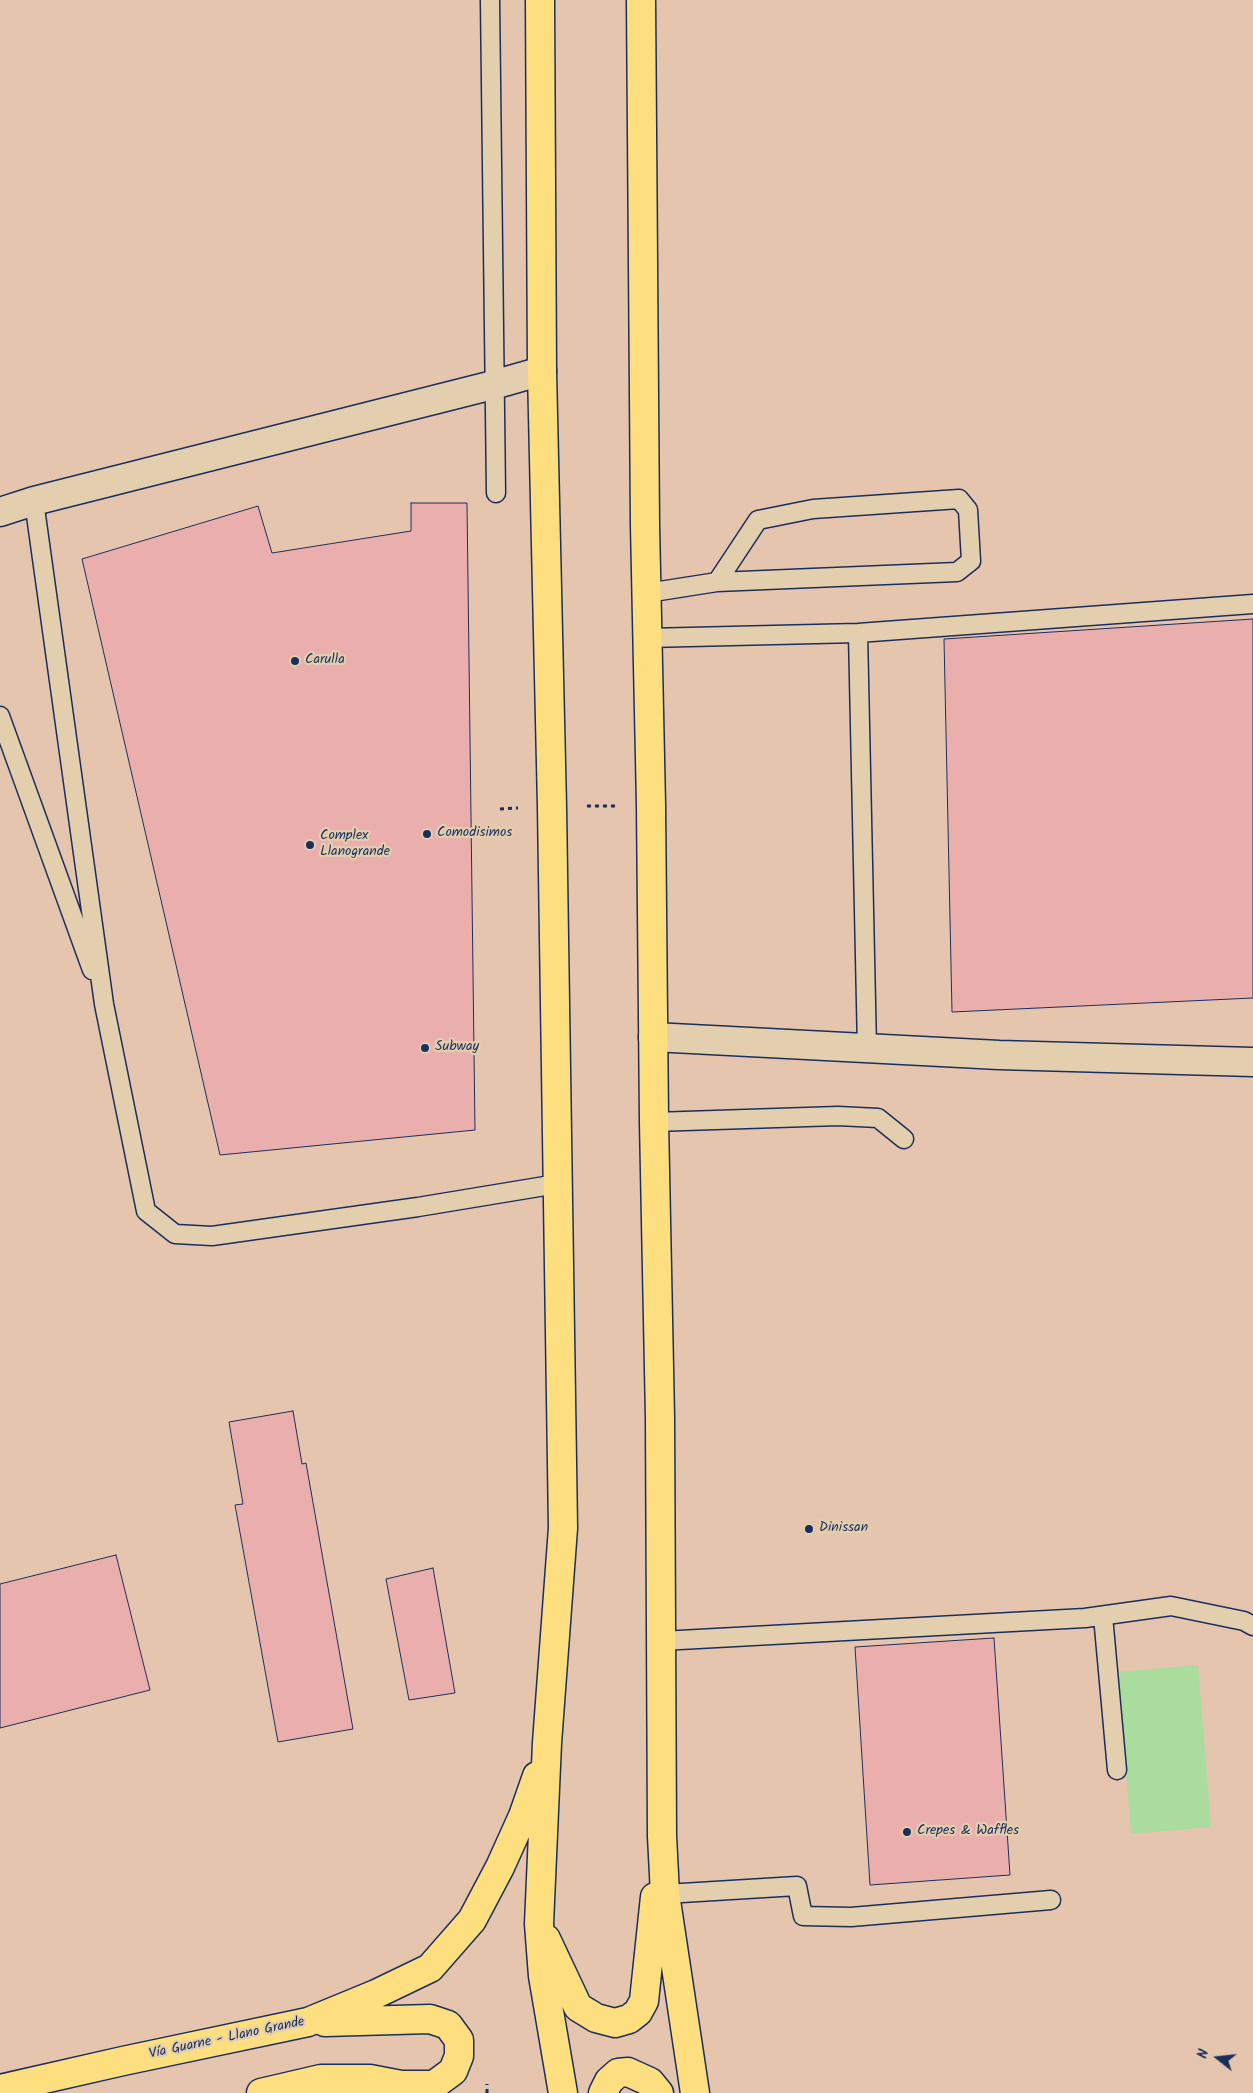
<!DOCTYPE html>
<html>
<head>
<meta charset="utf-8">
<style>
  body { margin:0 }
  #map { position:relative; width:1253px; height:2093px; overflow:hidden; background:#e5c5ad; font-family:Kalam,sans-serif }
  canvas { display:block }
  .north { position:absolute; left:1193px; top:2033px; width:50px; height:50px; -webkit-text-stroke:4px #e3cead; paint-order:stroke; rotate:286deg; font-size:14px; font-weight:700; line-height:20px; text-align:center; color:#1b2f5e }
  .north::after { content:''; display:block; margin:auto; width:18px; height:22px; background:#1b2f5e; clip-path:polygon(50% 0,100% 100%,50% 72%,0 100%) }
</style>
</head>
<body>
<div id="map">
<canvas width="1253" height="2093"></canvas>
<div class="north">N</div>
</div>
<script>
const c = document.querySelector('canvas').getContext('2d');
c.lineJoin = 'round';
function fill(path, color) {
  c.fillStyle = color;
  c.fill(path, 'evenodd');
}
function shape(rows) {
  const path = new Path2D();
  for (const r of rows) {
    path.moveTo(r[0], r[1]);
    for (let i = 2; i < r.length; i += 2) path.lineTo(r[i], r[i + 1]);
  }
  return path;
}
function stroke(path, color, width, dash) {
  c.strokeStyle = color;
  c.lineWidth = width;
  c.lineCap = dash ? 'butt' : 'round';
  c.setLineDash(dash || []);
  c.stroke(path);
}
function drawText(font, color, halo, rows, align = 'center') {
  c.font = font + ' Kalam,sans-serif';
  c.lineWidth = 4.5;
  c.setLineDash([]);
  c.textBaseline = 'middle';
  c.strokeStyle = halo;
  c.fillStyle = color;
  for (const [text, x, y, turn = 0] of rows) {
    c.save();
    c.translate(x, y);
    c.rotate((+turn || 0) * Math.PI / 180);
    c.textAlign = isNaN(turn) ? turn : align;
    if (halo) c.strokeText(text, 0, 0);
    c.fillText(text, 0, 0);
    c.restore();
  }
}
const green = shape([
  [1198,1665,1211,1827,1131,1834,1118,1672]
]);
const building = shape([
  [411,503,467,503,475,1130,220,1155,82,559,258,506,272,553,411,531,411,503],
  [1253,619,1253,998,952,1012,944,639,1253,619],
  [293,1411,302,1464,306,1463,353,1729,278,1742,235,1505,243,1504,229,1422,293,1411],
  [116,1555,150,1690,0,1728,0,1584,116,1555],
  [433,1568,455,1693,409,1700,386,1579,433,1568],
  [994,1638,1010,1875,870,1885,855,1647,994,1638]
]);
const path = shape([
  [587,806,616,806],
  [500,809,518,808],
  [487,2093,487,2084]
]);
const lane = shape([
  [490,0,496,493],
  [34,501,104,1004,146,1211,175,1234,212,1236,418,1207,557,1184],
  [647,593,717,582,957,572,971,561,968,510,959,499,813,509,758,520,717,582],
  [858,633,867,1049],
  [647,638,858,633,1253,604],
  [0,716,92,970],
  [654,1122,838,1116,878,1118,904,1139],
  [1103,1616,1117,1770],
  [661,1641,1085,1618,1171,1606,1244,1621,1253,1626],
  [665,1894,797,1886,803,1916,851,1917,1051,1900]
]);
const street = shape([
  [0,512,34,501,493,385,542,371],
  [653,1037,999,1055,1253,1062]
]);
const primary = shape([
  [540,0,542,371,552,807,563,1528,547,1743,539,1924,543,1976,563,2093],
  [641,0,645,525,651,805,654,1122,660,1418,662,1836,665,1894,695,2093],
  [546,1939,578,2007,596,2018,615,2023,629,2019,638,2012,644,2001,655,1897],
  [0,2089,123,2061,308,2022,376,1994,430,1968,472,1920,500,1867,523,1816,537,1776],
  [261,2093,321,2079,370,2079,401,2085,434,2085,453,2071,459,2056,459,2040,448,2025,430,2019,325,2022],
  [603,2093,609,2081,618,2073,628,2072,650,2082,659,2093]
]);
const markers = [
  [295,661,5,"#1b2f5e"],
  [427,834,5,"#1b2f5e"],
  [310,845,5,"#1b2f5e"],
  [425,1048,5,"#1b2f5e"],
  [809,1529,5,"#1b2f5e"],
  [907,1832,5,"#1b2f5e"]
];
const poiNames = [
  ["Carulla",305,661],
  ["Comodisimos",437,834],
  ["Complex",320,837],
  ["Llanogrande",320,853],
  ["Subway",435,1048],
  ["Dinissan",819,1529],
  ["Crepes & Waffles",917,1832]
];
const streetNames = [
  ["Vía Guarne - Llano Grande",227,2039,-12]
];
fill(green, '#a9dc9d');
fill(building, '#eaafac');
stroke(building, '#1b2f5e', 1);
stroke(lane, '#1b2f5e', 21);
stroke(street, '#1b2f5e', 31);
stroke(primary, '#1b2f5e', 31);
stroke(path, '#1b2f5e', 3, [4, 4]);
stroke(lane, '#e3cead', 18);
stroke(street, '#e3cead', 28);
stroke(primary, '#fedf80', 28);
for (const [x, y, r, color] of markers) {
  const dot = new Path2D();
  dot.arc(x, y, r, 0, 2 * Math.PI);
  c.fillStyle = color;
  c.fill(dot);
  stroke(dot, '#e3cead', 2);
}
drawText('14px', '#1b2f5e', '#e3cead', poiNames, 'left');
drawText('14px', '#1b2f5e', '#e3cead', streetNames);
</script>
</body>
</html>
